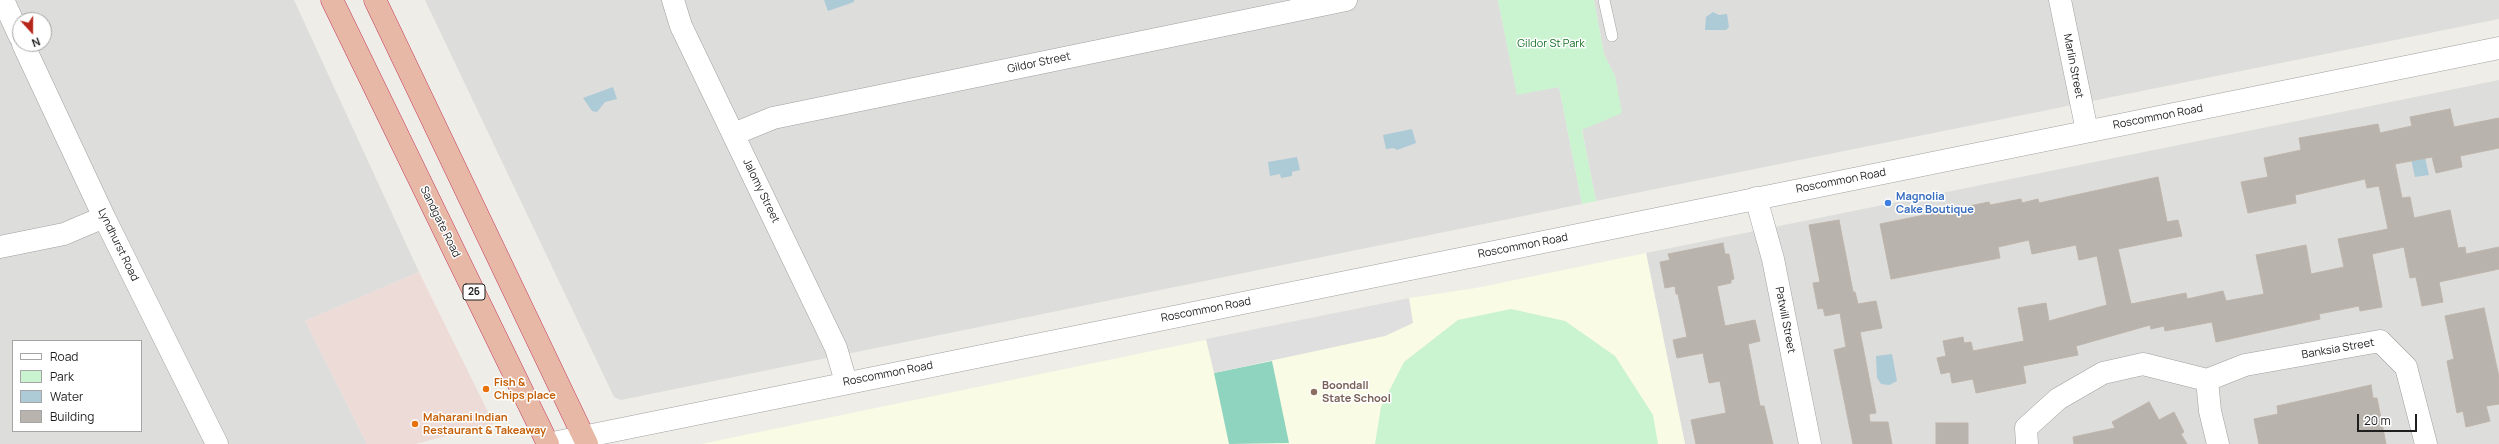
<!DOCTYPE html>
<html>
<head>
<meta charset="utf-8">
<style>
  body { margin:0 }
  #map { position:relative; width:2499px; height:444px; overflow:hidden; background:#efede7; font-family:Manrope,sans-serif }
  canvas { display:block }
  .legend { position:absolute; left:12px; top:340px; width:130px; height:92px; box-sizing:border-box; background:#fff; border:1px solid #a5a5a5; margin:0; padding:5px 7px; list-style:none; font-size:12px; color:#1f1f1f }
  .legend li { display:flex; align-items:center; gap:8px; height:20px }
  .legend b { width:20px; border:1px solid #a5a5a5 }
  .north { position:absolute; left:12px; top:12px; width:40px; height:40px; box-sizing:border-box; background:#fff; border:1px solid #a5a5a5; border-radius:50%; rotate:159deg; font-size:11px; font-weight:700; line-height:16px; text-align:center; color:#1f1f1f }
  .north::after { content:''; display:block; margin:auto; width:14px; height:18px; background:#b62519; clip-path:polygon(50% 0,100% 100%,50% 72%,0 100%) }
  .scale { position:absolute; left:2357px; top:414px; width:60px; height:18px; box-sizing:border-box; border:2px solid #1f1f1f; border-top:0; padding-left:5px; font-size:12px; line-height:14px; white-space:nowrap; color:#1f1f1f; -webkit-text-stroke:3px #fff; paint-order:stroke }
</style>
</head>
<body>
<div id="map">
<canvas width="2499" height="444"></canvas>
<ul class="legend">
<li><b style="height:5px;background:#fff"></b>Road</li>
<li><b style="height:11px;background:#caf3d0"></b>Park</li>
<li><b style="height:11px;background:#adcad7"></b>Water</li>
<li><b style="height:11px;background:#b8b3ad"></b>Building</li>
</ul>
<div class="north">N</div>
<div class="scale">20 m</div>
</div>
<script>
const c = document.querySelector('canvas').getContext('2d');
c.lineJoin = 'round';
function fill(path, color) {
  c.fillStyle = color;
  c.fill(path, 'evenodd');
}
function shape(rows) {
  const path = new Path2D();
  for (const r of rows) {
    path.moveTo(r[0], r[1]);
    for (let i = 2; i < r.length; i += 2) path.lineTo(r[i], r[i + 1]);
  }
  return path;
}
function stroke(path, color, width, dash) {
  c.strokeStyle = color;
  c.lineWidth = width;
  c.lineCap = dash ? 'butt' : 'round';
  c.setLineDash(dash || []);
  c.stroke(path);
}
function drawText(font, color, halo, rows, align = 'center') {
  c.font = font + ' Manrope,sans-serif';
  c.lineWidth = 3;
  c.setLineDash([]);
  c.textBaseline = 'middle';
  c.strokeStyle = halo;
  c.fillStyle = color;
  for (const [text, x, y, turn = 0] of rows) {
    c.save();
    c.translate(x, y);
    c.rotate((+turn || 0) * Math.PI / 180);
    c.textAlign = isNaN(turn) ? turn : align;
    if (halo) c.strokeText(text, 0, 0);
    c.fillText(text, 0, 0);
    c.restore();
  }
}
const residential = shape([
  [0,0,294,0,419,272,305,321,367,444,0,444],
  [20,20,44,20,44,44,20,44],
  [13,341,141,341,141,431,13,431],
  [425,0,1498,0,1517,94,1559,87,1582,204,621,400,614,397],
  [1594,0,2499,0,2499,19,1596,201,1582,129,1621,113,1615,76,1604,54],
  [2499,80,2499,444,1685,444,1646,253]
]);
const commercial = shape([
  [419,272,494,424,415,444,367,444,305,321]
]);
const education = shape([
  [1646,253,1685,444,701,444,1409,298,1476,288]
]);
const park = shape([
  [1498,0,1594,0,1604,54,1615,76,1622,113,1582,130,1596,201,1582,204,1559,87,1517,95],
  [1511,309,1565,321,1615,356,1653,415,1658,444,1375,444,1381,407,1404,362,1458,320]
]);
const pitch = shape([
  [1272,361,1289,443,1229,444,1214,373]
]);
const parking = shape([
  [1409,298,1413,323,1385,336,1214,373,1206,339]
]);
const water = shape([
  [824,0,854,0,854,2,828,11],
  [1713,12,1719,15,1727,14,1729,27,1726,30,1705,30,1706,17],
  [613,87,617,99,605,102,597,112,592,111,583,98],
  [1412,129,1416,143,1397,150,1394,148,1386,149,1383,135],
  [2423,149,2429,175,2415,177,2410,154],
  [1297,157,1300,170,1292,172,1292,176,1281,178,1280,174,1270,176,1268,162],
  [1892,354,1897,381,1889,385,1881,384,1877,378,1876,356]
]);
const building = shape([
  [2450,109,2454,127,2499,118,2499,148,2460,156,2462,167,2436,173,2432,157,2395,164,2402,198,2410,197,2414,218,2450,210,2458,248,2465,247,2466,254,2499,247,2499,269,2439,282,2443,302,2422,306,2416,277,2410,278,2404,247,2372,254,2382,307,2360,311,2359,306,2319,314,2320,319,2216,342,2212,322,2165,331,2164,326,2151,329,2150,325,2076,346,2078,355,2023,366,2026,383,1976,393,1973,379,1952,383,1950,372,1941,374,1937,358,1946,356,1943,341,1963,337,1964,343,1971,342,1973,351,2024,341,2018,308,2046,303,2049,321,2107,305,2097,256,2079,260,2076,245,2032,254,2029,240,1998,247,2000,258,1891,279,1880,224,1989,202,1990,205,2021,199,2022,203,2038,199,2039,203,2158,177,2167,222,2178,220,2182,236,2118,249,2131,304,2186,293,2187,299,2223,291,2226,301,2264,294,2256,255,2306,245,2311,274,2344,267,2338,239,2388,229,2379,186,2367,188,2365,179,2295,195,2296,203,2248,213,2241,182,2268,177,2264,158,2301,150,2299,138,2378,124,2380,133,2412,126,2410,117,2450,109],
  [1839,220,1853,292,1855,292,1858,304,1876,301,1882,328,1860,332,1876,413,1869,414,1870,422,1888,422,1892,444,1853,444,1834,350,1846,347,1840,313,1825,316,1823,308,1818,309,1813,283,1820,282,1809,225,1839,220],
  [1723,243,1725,254,1729,254,1734,279,1731,280,1731,283,1717,286,1725,326,1755,320,1760,341,1748,344,1760,406,1764,406,1773,444,1696,444,1691,420,1726,413,1720,381,1709,383,1703,353,1677,358,1673,340,1687,337,1678,294,1676,294,1675,286,1665,288,1660,262,1670,260,1668,254,1723,243],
  [2484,308,2499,377,2499,404,2486,406,2490,421,2466,427,2463,411,2457,413,2447,361,2454,359,2445,316,2484,308],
  [2371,385,2373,398,2377,398,2386,444,2259,444,2254,419,2278,414,2277,406,2371,385],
  [2149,402,2159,420,2174,412,2184,432,2181,434,2187,444,2074,444,2073,437,2115,428,2112,422,2149,402],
  [1936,423,1968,423,1968,444,1936,444,1936,423]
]);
const service = shape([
  [1604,0,1612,36]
]);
const minor = shape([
  [3,0,20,37],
  [673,0,681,26,836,348,846,382],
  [2060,0,2087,131],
  [23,44,104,217,217,444],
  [734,134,773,118,1346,0],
  [1756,198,1773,259,1810,444],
  [0,247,64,234,104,217],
  [2207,380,2245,365,2380,341,2406,367,2426,444],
  [2027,444,2026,428,2058,399,2103,373,2143,364,2207,380,2210,411,2218,444]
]);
const tertiary = shape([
  [548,444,2499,48]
]);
const trunk = shape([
  [332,0,548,444],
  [375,0,587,444]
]);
const markers = [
  [1888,203,4,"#3f7fe0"],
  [486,389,4,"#e8710a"],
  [1314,392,4,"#8d6e63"],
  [415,424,4,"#e8710a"]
];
const shields = [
  [474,292,22]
];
const shieldNames = [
  ["26",474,292]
];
const parkNames = [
  ["Gildor St Park",1551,44]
];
const streetNames = [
  ["Gildor Street",1039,63,-12],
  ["Marlin Street",2073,66,79],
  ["Roscommon Road",2158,117,-11],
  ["Roscommon Road",1841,181,-11],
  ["Jalomy Street",761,191,64],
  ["Sandgate Road",440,222,64],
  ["Lyndhurst Road",118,245,64],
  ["Roscommon Road",1523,246,-11],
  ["Roscommon Road",1206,310,-11],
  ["Patwill Street",1785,320,79],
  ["Banksia Street",2338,349,-10],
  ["Roscommon Road",888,374,-11]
];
const shopNames = [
  ["Magnolia",1896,197],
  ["Cake Boutique",1896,210]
];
const foodNames = [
  ["Fish &",494,383],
  ["Chips place",494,396],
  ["Maharani Indian",423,418],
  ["Restaurant & Takeaway",423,431]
];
const educationNames = [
  ["Boondall",1322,386],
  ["State School",1322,399]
];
fill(residential, '#dddddc');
fill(commercial, '#eddbd8');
fill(education, '#f9fbe4');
fill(park, '#caf3d0');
fill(pitch, '#8fd4bf');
fill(parking, '#dfdfdf');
fill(water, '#adcad7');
fill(building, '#b8b3ad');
stroke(building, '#bfb5ab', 1);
stroke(service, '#a0a0a0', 12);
stroke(minor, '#a0a0a0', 23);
stroke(tertiary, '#a0a0a0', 23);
stroke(trunk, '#c63b60', 23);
stroke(service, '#fff', 11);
stroke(minor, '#fff', 22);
stroke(tertiary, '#fff', 22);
stroke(trunk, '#e6b8a5', 22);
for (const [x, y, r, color] of markers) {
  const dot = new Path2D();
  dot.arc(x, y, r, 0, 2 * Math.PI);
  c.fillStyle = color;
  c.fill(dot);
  stroke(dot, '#fff', 1.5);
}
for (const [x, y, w] of shields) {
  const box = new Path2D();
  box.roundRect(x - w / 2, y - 8, w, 16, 3);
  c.fillStyle = '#fff';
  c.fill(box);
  stroke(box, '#1f1f1f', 1);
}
drawText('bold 10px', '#1f1f1f', null, shieldNames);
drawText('11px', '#197127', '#fff', parkNames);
drawText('11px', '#1f1f1f', '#fff', streetNames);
drawText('bold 11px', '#366cbe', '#fff', shopNames, 'left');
drawText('bold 11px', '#c56008', '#fff', foodNames, 'left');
drawText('bold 11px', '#785e54', '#fff', educationNames, 'left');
</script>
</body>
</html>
